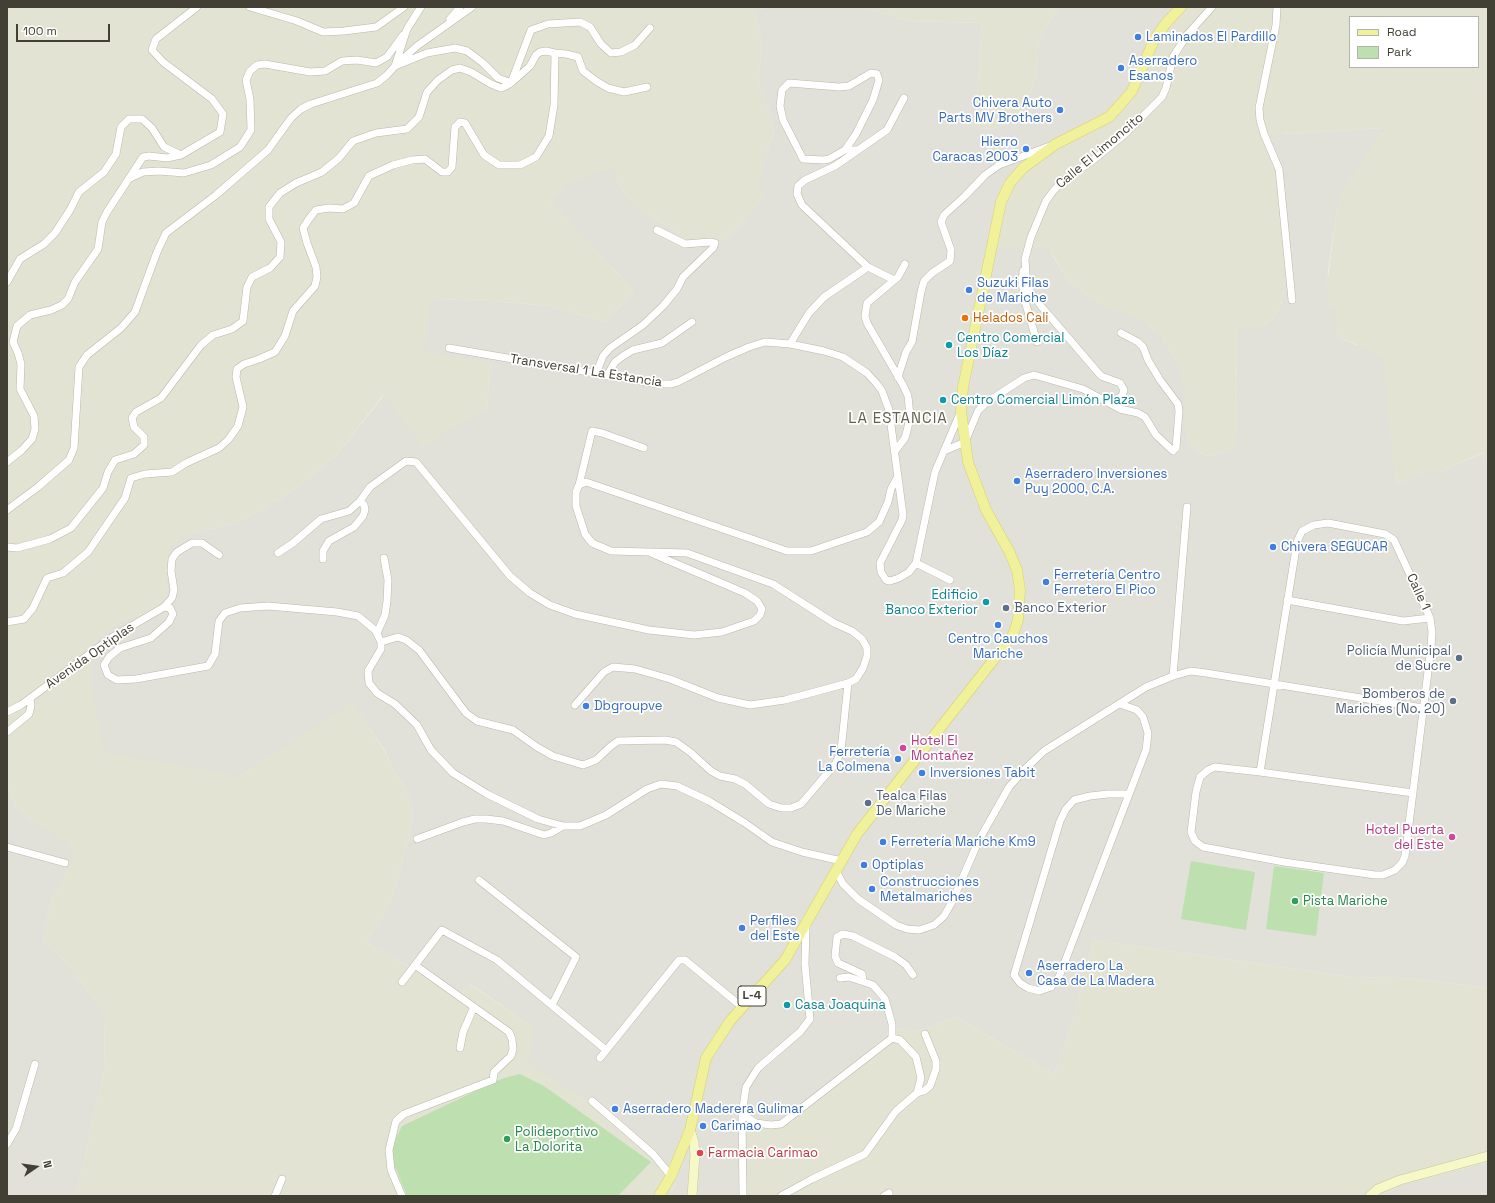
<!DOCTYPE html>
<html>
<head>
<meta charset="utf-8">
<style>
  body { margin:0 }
  #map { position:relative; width:1495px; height:1203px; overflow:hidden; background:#f0f0e5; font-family:"Space Grotesk",sans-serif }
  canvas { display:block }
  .frame { position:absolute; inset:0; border:8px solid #424035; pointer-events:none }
  .legend { position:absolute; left:1349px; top:16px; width:130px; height:52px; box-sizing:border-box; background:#fff; border:1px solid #b3b3ae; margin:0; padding:5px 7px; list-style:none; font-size:12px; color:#424035 }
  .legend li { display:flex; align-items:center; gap:8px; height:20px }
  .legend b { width:20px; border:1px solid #b3b3ae }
  .north { position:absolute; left:16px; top:1147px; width:40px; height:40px; -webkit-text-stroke:3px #fff; paint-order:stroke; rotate:77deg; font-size:11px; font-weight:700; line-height:16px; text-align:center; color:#424035 }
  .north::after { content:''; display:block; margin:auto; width:14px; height:18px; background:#424035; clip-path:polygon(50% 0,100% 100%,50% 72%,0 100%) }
  .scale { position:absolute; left:16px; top:24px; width:94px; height:18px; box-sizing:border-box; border:2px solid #424035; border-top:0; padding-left:5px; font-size:12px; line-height:14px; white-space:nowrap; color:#424035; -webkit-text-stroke:3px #fff; paint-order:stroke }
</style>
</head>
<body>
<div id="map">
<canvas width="1495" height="1203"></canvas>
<div class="frame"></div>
<ul class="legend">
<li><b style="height:5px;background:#f2f19b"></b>Road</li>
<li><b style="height:11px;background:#bee0b1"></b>Park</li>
</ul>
<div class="north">N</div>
<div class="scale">100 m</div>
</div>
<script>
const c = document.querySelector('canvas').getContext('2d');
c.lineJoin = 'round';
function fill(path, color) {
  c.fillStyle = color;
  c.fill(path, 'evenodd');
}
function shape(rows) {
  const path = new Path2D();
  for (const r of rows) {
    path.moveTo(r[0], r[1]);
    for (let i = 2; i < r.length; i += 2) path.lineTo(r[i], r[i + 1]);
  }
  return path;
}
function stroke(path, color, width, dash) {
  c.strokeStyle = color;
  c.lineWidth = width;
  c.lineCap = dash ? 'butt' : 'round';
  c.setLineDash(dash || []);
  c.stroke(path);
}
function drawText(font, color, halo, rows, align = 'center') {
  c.font = font + ' "Space Grotesk",sans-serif';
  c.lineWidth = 3.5;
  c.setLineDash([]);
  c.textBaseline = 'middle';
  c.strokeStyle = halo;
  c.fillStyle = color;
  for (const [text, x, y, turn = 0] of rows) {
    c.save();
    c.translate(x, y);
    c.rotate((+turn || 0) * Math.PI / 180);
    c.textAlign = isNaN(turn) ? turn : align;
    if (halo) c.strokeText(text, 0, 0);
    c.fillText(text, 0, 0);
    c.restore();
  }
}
const residential = shape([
  [7,7,770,7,754,10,762,42,759,76,760,86,768,108,774,133,765,156,764,196,734,232,715,245,689,245,674,230,640,210,625,195,616,178,562,188,550,202,634,291,605,322,550,306,491,301,431,299,491,363,487,407,423,448,383,395,336,456,288,494,243,520,224,526,191,533,167,562,167,585,165,598,153,610,126,620,240,776,352,702,384,750,393,769,406,789,413,815,409,839,390,904,366,943,422,973,461,996,469,984,535,1028,570,1091,626,1125,642,1141,667,1175,676,1183,669,1196,76,1196,104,1070,105,1013,64,960,43,940,50,904,70,866,66,843,29,819,17,809,7,786],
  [864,7,1059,7,1039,38,1036,77,1028,100,1020,112,1009,123,992,129,975,128,982,23,907,21],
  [1175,7,1488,7,1488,465,1482,453,1440,472,1422,472,1398,484,1393,462,1357,345,1341,338,1335,330,1335,307,1327,305,1327,285,1337,209,1343,192,1383,128,1290,134,1283,133,1278,166,1286,268,1283,299,1275,317,1263,327,1237,327,1236,447,1211,456,1204,455,1196,450,1190,444,1185,427,1185,393,1177,363,1162,337,1152,328,1146,323,1130,316,1092,301,1067,279,1053,255,992,247,998,204,1020,165,1037,150],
  [1350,17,1478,17,1478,67,1350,67],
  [1094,940,1358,978,1384,977,1416,979,1488,988,1488,1162,1400,1185,1383,1196,744,1196,738,1143,739,1114,877,1044,886,1036,890,1028,920,1031,956,1017,1054,1074,1074,1016]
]);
const industrial = shape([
  [770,7,864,7,907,21,982,23,975,128,992,129,1009,123,1020,112,1028,100,1036,77,1039,38,1059,7,1175,7,1134,84,1117,102,1088,122,1037,150,1014,172,992,246,1048,248,1067,279,1092,301,1130,315,1146,323,1152,328,1162,337,1177,363,1182,376,1185,393,1185,427,1190,444,1196,450,1204,455,1211,456,1236,447,1237,327,1263,327,1275,317,1283,299,1286,268,1278,166,1269,135,1283,133,1290,134,1384,128,1343,192,1337,209,1328,271,1327,305,1335,307,1335,330,1341,338,1383,358,1393,462,1398,484,1422,472,1440,472,1483,453,1488,465,1488,988,1416,979,1384,977,1358,978,1094,940,1074,1016,1054,1074,956,1017,920,1031,890,1028,886,1036,855,1064,787,1116,770,1122,739,1114,738,1143,744,1196,669,1196,676,1183,667,1175,642,1141,626,1125,570,1091,528,1061,535,1028,470,984,460,996,422,973,366,943,390,904,409,839,413,815,406,789,393,769,384,749,352,703,240,776,105,753,92,692,91,647,106,632,126,620,153,610,165,598,167,585,167,562,169,549,180,538,191,533,224,526,243,520,288,494,336,456,384,395,423,447,487,407,491,363,424,352,431,299,491,301,550,306,605,322,634,291,550,202,562,188,582,178,613,167,616,178,625,195,640,210,674,230,689,245,715,245,734,232,764,196,760,188,765,156,774,133,768,108,760,86,759,76,762,42,754,10],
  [7,786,17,809,29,819,67,843,72,853,70,866,50,904,43,940,64,960,105,1013,104,1070,76,1196,7,1196],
  [1488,1162,1488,1196,1383,1196,1400,1185]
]);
const green = shape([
  [1191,861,1255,872,1246,930,1181,919],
  [1274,866,1324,873,1316,936,1266,929],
  [520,1074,544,1086,651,1162,618,1196,407,1196,389,1152,402,1126,501,1079]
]);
const street = shape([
  [250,7,297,21,323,32,344,31,376,27,404,7],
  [1277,7,1276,25,1259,108,1260,120,1264,134,1279,169,1292,300],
  [450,19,460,7],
  [398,63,417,46,472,7],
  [395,66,427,53,455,48,467,51,483,63,498,78,511,83,530,66,536,55,540,52,546,51,555,53,566,54,578,57,583,71,596,81,608,88,624,92,647,87],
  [845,150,856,134,873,100,879,80,877,74,871,73,849,86,839,87,789,83,782,90,780,106,783,120,803,159,824,160,829,159,845,150,857,150],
  [130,178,143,172,159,171,184,173,211,165,240,147,251,130,250,99,246,80,250,71,257,65,265,64,310,72,325,71,342,61,357,60,376,63,387,57,403,35],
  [1023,271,1022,281,1024,298,1037,342],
  [894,280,868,267,802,205,797,194,798,186,805,180,835,166,887,130,904,98],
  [7,282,20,259,44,244,55,233,70,210,79,192,104,172,116,154,121,127,129,119,142,119,152,128,164,147,181,155,220,132,223,114,212,99,163,62,152,50,156,39,197,7],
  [790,344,809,313,824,297,868,267],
  [449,348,658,384,671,384,678,382,726,357,749,347,765,342,790,344,824,351,843,357,867,373,877,384,882,391,889,410,903,515,902,520,880,563,881,572,886,580,890,581,899,578,909,572,916,563,935,472,961,411],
  [596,374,603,356,610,348,643,325,663,306,677,289,683,277,713,248,715,243,710,242,685,244,657,230],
  [607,376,615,362,623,356,633,350,662,343,692,322],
  [898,377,906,352,912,342,921,292,924,281,932,273,950,261,951,250,941,222,944,215,965,196,985,175,999,165,1050,146],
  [1105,401,1117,399,1122,396,1124,390,1120,383,1101,376,1041,306,1030,291,1026,275,1025,259,1031,237,1046,201,1054,190,1063,181,1092,161,1124,135,1162,97,1166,88,1173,57,1187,35,1212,7],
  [895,451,905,438,908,427,910,416,908,396,903,385,867,323,865,316,867,303,898,277,905,264],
  [944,451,965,442,978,411,987,402,1024,378,1034,375,1083,389,1120,409,1138,413,1145,417,1156,435,1173,451,1176,448,1179,411,1178,404,1160,380,1148,360,1143,347,1138,342,1121,333],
  [7,462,22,450,32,439,35,429,34,416,20,389,21,364,18,353,13,342,17,326,30,315,51,310,62,305,68,299,75,282,98,249,102,222,107,212,143,157,149,156,167,158,181,155],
  [579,485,592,431,602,433,644,448],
  [7,510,38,487,69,460,74,448,79,367,87,355,121,328,135,312,157,252,166,233,216,195,268,150,291,118,301,109,311,104,377,83,387,75,395,66,407,29,421,7],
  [7,547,17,548,50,539,71,528,103,488,108,472,115,460,134,454,144,445,144,437,134,427,132,418,136,412,161,398,201,345,213,335,232,329,243,321,247,287,252,277,270,268,280,257,281,242,269,219,269,207,280,193,296,183,322,172,339,158,353,141,376,133,407,129,419,117,427,92,438,80,452,70,460,68,471,72,491,84,501,88,506,86,511,83,531,30,548,24,580,22,590,27,601,44,611,53,621,52,635,45,650,28],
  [278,553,293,543,321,519,349,511,360,501],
  [323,559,323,551,329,541,354,527,363,516,365,510,364,505,360,501,370,487,406,461,416,462,510,576,530,593,550,605,575,614,649,630,694,635,722,632,754,621,760,615,762,609,757,601,745,593,651,553],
  [916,563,950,580],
  [1287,600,1403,621,1430,618],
  [164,607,172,598,174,590,171,571,172,559,177,552,192,543,202,543,219,555],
  [7,622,24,619,33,608,47,578,63,573,88,552,125,498,131,478,145,474,172,472,186,463,219,448,228,440,238,426,243,407,236,377,237,369,244,364,259,359,275,352,285,336,293,311,315,286,317,277,316,267,307,243,303,228,309,219,316,210,329,208,343,209,354,203,369,176,393,165,412,160,425,159,442,172,448,172,452,167,455,127,460,122,465,123,484,155,499,165,520,165,536,157,549,136,554,105,555,53],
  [377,633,385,615,387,601,388,580,384,558],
  [381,642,398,637,406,640,419,650,466,713,477,721,513,730,537,747,553,756,583,765,596,760,611,746,618,741,665,740,676,742,690,752,711,771,720,776,735,779,745,784,769,804,781,808,791,808,801,804,836,763,841,751,848,683],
  [1173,676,1187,507],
  [1120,704,1137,710,1143,717,1148,733,1146,750,1059,977,1051,987,1039,991,1028,988,1020,983,1014,975,1060,821,1066,809,1074,800,1090,796,1108,794,1129,794],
  [575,705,604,672,613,667,635,669,670,679,718,698,750,705,785,700,848,683,856,679,863,668,867,656,867,648,862,639,852,631,834,623,773,584,687,553,611,551,592,543,585,534,576,506,576,492,579,485,586,482,787,551,811,551,867,532,879,522,888,502,891,489,898,476],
  [7,712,21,705,111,638,164,607,170,608,173,614,169,622,151,638,120,648,109,657,104,665,108,675,117,680,136,679,208,666,215,654,219,621,225,613,240,608,268,606,337,612,358,616,375,630,381,642,381,649,368,671,369,683,377,693,395,704,417,725,431,750,453,773,487,794,538,819,563,826,580,826,606,815,647,789,661,784,677,786,709,801,745,823,772,842,802,852,842,861],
  [7,732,29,714,31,706,30,699],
  [1260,772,1297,542,1302,531,1314,525,1328,523,1385,534,1394,540,1430,618,1432,632,1431,647,1405,856,1402,863,1395,870,1383,875,1375,875,1284,862,1203,847,1195,841,1191,832,1196,792,1200,777,1208,770,1215,767,1260,772,1413,793],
  [417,839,463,822,475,819,486,819,503,821,544,835,551,833,563,826],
  [7,847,65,863],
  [836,871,843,884,858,899,896,925,907,929,919,930,934,925,944,916,952,902,979,840,1009,787,1025,769,1044,751,1146,687,1173,676,1191,671,1206,673,1423,708],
  [479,880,576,957,552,1005],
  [840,978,849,977,873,985,885,999,892,1024,892,1038],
  [863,981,862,974,838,963,835,956,837,937,843,934,853,936,895,957,906,965,913,975],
  [402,982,442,930,497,960,606,1050],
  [460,1048,463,1032,474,1007],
  [600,1058,679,960,685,960,742,1007],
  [917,1093,924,1091,930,1086,936,1069,936,1061,925,1034],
  [592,1101,653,1154,671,1176],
  [742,1114,743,1196],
  [7,1144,16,1129,35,1064],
  [275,1196,282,1179],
  [402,1196,391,1170,389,1150,396,1121,404,1114,493,1080,494,1072,511,1056,513,1049,512,1039,509,1032,415,965],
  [781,1196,812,1179,865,1154,896,1111,917,1093,921,1078,916,1057,900,1040,892,1038,781,1124,771,1125,756,1123,742,1114,746,1087,758,1068,800,1032,810,1019,805,964,806,926],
  [884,1196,889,1193]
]);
const secondary = shape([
  [690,1130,694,1142,695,1155,692,1196],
  [1370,1196,1378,1189,1400,1180,1488,1156]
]);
const primary = shape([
  [659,1196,671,1176,690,1130,706,1058,730,1021,785,960,857,834,1013,635,1018,620,1020,590,1017,570,1009,551,986,510,968,462,961,411,963,387,1001,202,1010,183,1023,168,1056,144,1109,117,1120,105,1132,91,1154,40,1166,23,1181,7]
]);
const markers = [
  [1138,37,4,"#3f7fe0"],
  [1121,68,4,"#3f7fe0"],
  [1060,110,4,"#3f7fe0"],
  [1026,149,4,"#3f7fe0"],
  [969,290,4,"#3f7fe0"],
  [965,318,4,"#e8710a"],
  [949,345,4,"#0f9aa8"],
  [943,400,4,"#0f9aa8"],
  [1017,481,4,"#3f7fe0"],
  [1273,547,4,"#3f7fe0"],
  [1046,582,4,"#3f7fe0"],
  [986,602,4,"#0f9aa8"],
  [1006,608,4,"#5c6f8a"],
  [998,625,4,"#3f7fe0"],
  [1459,658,4,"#5c6f8a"],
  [1453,701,4,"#5c6f8a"],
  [586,706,4,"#3f7fe0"],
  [903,748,4,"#d1479c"],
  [898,759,4,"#3f7fe0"],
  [922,773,4,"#3f7fe0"],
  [868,803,4,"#5c6f8a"],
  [1452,837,4,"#d1479c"],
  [883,842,4,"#3f7fe0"],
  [864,865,4,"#3f7fe0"],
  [872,889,4,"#3f7fe0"],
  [1295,901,4,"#2e9e5b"],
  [742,928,4,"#3f7fe0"],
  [1029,973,4,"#3f7fe0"],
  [787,1005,4,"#0f9aa8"],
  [615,1109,4,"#3f7fe0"],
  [703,1126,4,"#3f7fe0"],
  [507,1139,4,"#2e9e5b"],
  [700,1153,4,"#e0444e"]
];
const shields = [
  [752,996,28]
];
const shieldNames = [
  ["L-4",752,996]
];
const shopNames = [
  ["Laminados El Pardillo",1146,37],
  ["Aserradero",1129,61],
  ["Esanos",1129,76],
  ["Chivera Auto",1052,103,"right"],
  ["Parts MV Brothers",1052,118,"right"],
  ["Hierro",1018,142,"right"],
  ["Caracas 2003",1018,157,"right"],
  ["Suzuki Filas",977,283],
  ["de Mariche",977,298],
  ["Aserradero Inversiones",1025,474],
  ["Puy 2000, C.A.",1025,489],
  ["Chivera SEGUCAR",1281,547],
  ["Ferretería Centro",1054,575],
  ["Ferretero El Pico",1054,590],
  ["Centro Cauchos",998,639,"center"],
  ["Mariche",998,654,"center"],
  ["Dbgroupve",594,706],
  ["Ferretería",890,752,"right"],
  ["La Colmena",890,767,"right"],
  ["Inversiones Tabit",930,773],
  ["Ferretería Mariche Km9",891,842],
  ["Optiplas",872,865],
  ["Construcciones",880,882],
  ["Metalmariches",880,897],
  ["Perfiles",750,921],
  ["del Este",750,936],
  ["Aserradero La",1037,966],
  ["Casa de La Madera",1037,981],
  ["Aserradero Maderera Gulimar",623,1109],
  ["Carimao",711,1126]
];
const streetNames = [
  ["Calle El Limoncito",1100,151,-40],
  ["Transversal 1 La Estancia",586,371,9],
  ["Calle 1",1418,592,65],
  ["Avenida Optiplas",90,656,-35]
];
const foodNames = [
  ["Helados Cali",973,318]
];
const cultureNames = [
  ["Centro Comercial",957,338],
  ["Los Díaz",957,353],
  ["Centro Comercial Limón Plaza",951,400],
  ["Edificio",978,595,"right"],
  ["Banco Exterior",978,610,"right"],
  ["Casa Joaquina",795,1005]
];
const serviceNames = [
  ["Banco Exterior",1014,608],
  ["Policía Municipal",1451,651,"right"],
  ["de Sucre",1451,666,"right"],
  ["Bomberos de",1445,694,"right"],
  ["Mariches (No. 20)",1445,709,"right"],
  ["Tealca Filas",876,796],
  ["De Mariche",876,811]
];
const hotelNames = [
  ["Hotel El",911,741],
  ["Montañez",911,756],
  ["Hotel Puerta",1444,830,"right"],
  ["del Este",1444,845,"right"]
];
const leisureNames = [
  ["Pista Mariche",1303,901],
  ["Polideportivo",515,1132],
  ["La Dolorita",515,1147]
];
const healthNames = [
  ["Farmacia Carimao",708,1153]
];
const quarterNames = [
  ["LA ESTANCIA",898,419]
];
fill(residential, '#e3e3d3');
fill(industrial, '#e2e1d9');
fill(green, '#bee0b1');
stroke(street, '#bab9a8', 8);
stroke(secondary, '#c7c897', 10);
stroke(primary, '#d5d26e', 11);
stroke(street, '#fff', 7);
stroke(secondary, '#f6f8c7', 9);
stroke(primary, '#f2f19b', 10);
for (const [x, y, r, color] of markers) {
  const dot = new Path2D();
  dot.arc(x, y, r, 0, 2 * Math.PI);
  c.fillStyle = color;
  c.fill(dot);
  stroke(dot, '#fff', 1.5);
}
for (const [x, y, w] of shields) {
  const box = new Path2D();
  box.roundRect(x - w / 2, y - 10, w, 20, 3);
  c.fillStyle = '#fff';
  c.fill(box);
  stroke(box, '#424035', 1);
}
drawText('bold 12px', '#424035', null, shieldNames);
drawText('13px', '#366cbe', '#fff', shopNames, 'left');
drawText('13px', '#424035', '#fff', streetNames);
drawText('13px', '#c56008', '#fff', foodNames, 'left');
drawText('13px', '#0d838f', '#fff', cultureNames, 'left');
drawText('13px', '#4e5e75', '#fff', serviceNames, 'left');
drawText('13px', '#b23c85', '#fff', hotelNames, 'left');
drawText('13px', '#27864d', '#fff', leisureNames, 'left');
drawText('13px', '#be3a42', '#fff', healthNames, 'left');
c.letterSpacing = '1px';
drawText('15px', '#63604d', '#fff', quarterNames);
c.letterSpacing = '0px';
</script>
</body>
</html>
